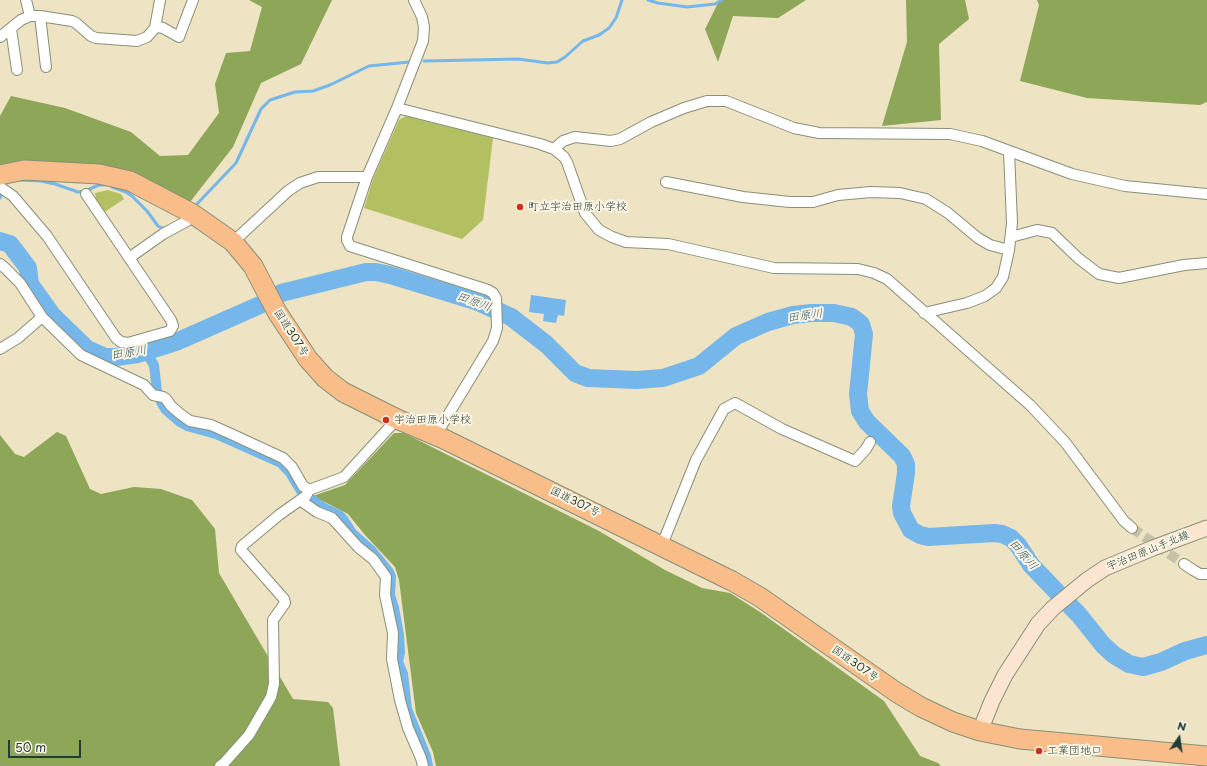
<!DOCTYPE html>
<html>
<head>
<meta charset="utf-8">
<style>
  body { margin:0 }
  #map { position:relative; width:1207px; height:766px; overflow:hidden; background:#eee3c2; font-family:"Playpen Sans",sans-serif }
  canvas { display:block }
  .north { position:absolute; left:1159px; top:718px; width:40px; height:40px; -webkit-text-stroke:3px #fcf5e5; paint-order:stroke; rotate:13deg; font-size:11px; font-weight:700; line-height:16px; text-align:center; color:#1f3d34 }
  .north::after { content:''; display:block; margin:auto; width:14px; height:18px; background:#1f3d34; clip-path:polygon(50% 0,100% 100%,50% 72%,0 100%) }
  .scale { position:absolute; left:8px; top:740px; width:73px; height:18px; box-sizing:border-box; border:2px solid #1f3d34; border-top:0; padding-left:5px; font-size:12px; line-height:14px; white-space:nowrap; color:#1f3d34; -webkit-text-stroke:3px #fcf5e5; paint-order:stroke }
</style>
</head>
<body>
<div id="map">
<canvas width="1207" height="766"></canvas>
<div class="north">N</div>
<div class="scale">50 m</div>
</div>
<script>
const c = document.querySelector('canvas').getContext('2d');
c.lineJoin = 'round';
function fill(path, color) {
  c.fillStyle = color;
  c.fill(path, 'evenodd');
}
function shape(rows) {
  const path = new Path2D();
  for (const r of rows) {
    path.moveTo(r[0], r[1]);
    for (let i = 2; i < r.length; i += 2) path.lineTo(r[i], r[i + 1]);
  }
  return path;
}
function stroke(path, color, width, dash) {
  c.strokeStyle = color;
  c.lineWidth = width;
  c.lineCap = dash ? 'butt' : 'round';
  c.setLineDash(dash || []);
  c.stroke(path);
}
function drawText(font, color, halo, rows, align = 'center') {
  c.font = font + ' "Playpen Sans","Klee One",sans-serif';
  c.lineWidth = 4;
  c.setLineDash([]);
  c.textBaseline = 'middle';
  c.strokeStyle = halo;
  c.fillStyle = color;
  for (const [text, x, y, turn = 0] of rows) {
    c.save();
    c.translate(x, y);
    c.rotate((+turn || 0) * Math.PI / 180);
    c.textAlign = isNaN(turn) ? turn : align;
    if (halo) c.strokeText(text, 0, 0);
    c.fillText(text, 0, 0);
    c.restore();
  }
}
const green = shape([
  [406,116,493,138,483,220,462,239,364,208,373,179,399,120],
  [108,190,121,194,124,199,103,213,96,199,95,193]
]);
const forest = shape([
  [249,0,332,0,301,64,261,83,233,147,190,202,111,169,0,168,0,116,11,96,65,108,131,132,160,156,188,155,219,113,215,84,226,53,250,51,262,7],
  [723,0,806,0,778,18,733,16,718,62,705,29,718,3],
  [906,0,965,0,969,19,939,44,941,120,882,126,907,42],
  [1037,0,1207,0,1207,102,1200,105,1087,98,1020,81,1039,5],
  [57,432,66,436,90,489,101,494,134,487,161,489,192,500,215,529,219,573,293,699,328,702,333,708,340,766,0,766,0,435,15,454,24,457],
  [394,433,404,433,599,531,665,570,702,588,730,593,760,612,884,701,920,756,938,763,941,766,436,766,433,752,416,713,399,580,395,567,365,535,348,514,313,496,345,485]
]);
const water = shape([
  [531,295,566,300,564,316,558,315,556,323,543,321,544,314,529,312]
]);
const stream = shape([
  [648,0,658,3,687,7,715,4,722,0],
  [424,61,518,59,548,63,557,62,565,57,583,41,599,35,609,28,616,18,622,0],
  [18,180,41,181,55,184,78,192,85,191,99,185,105,185],
  [112,187,126,192,132,196,147,211,158,226,162,228,166,228],
  [0,198,2,191],
  [196,205,236,163,261,109,270,100,295,92,313,91,330,85,369,66,409,62]
]);
const canal = shape([
  [145,351,154,365,157,391],
  [161,402,166,410,180,422,187,426,216,434,281,463,290,473,301,491],
  [311,499,324,508,339,515,343,519,352,533,371,550,389,572,391,577,390,595,394,608,399,635,400,652,398,662,403,674,407,709,426,756,428,766]
]);
const river = shape([
  [0,241,10,244,28,268,30,284,52,315,87,349,105,357,116,357,138,354,176,342,260,305],
  [281,293,366,272,376,272,390,275,478,302,511,317,546,344,575,373,588,378,637,380,663,378,699,366,736,336,768,322,793,315,811,313,834,313,852,317,861,324,864,334,858,394,860,411,867,422,902,456,906,464,906,473,901,506,902,513,911,530,920,535,928,537,994,533,1002,534,1011,538,1018,545,1031,565,1079,615,1103,645,1114,655,1129,664,1143,667,1161,662,1185,651,1207,645]
]);
const streetTunnel = shape([
  [1132,528,1184,564]
]);
const street = shape([
  [26,0,30,16],
  [414,0,422,17,424,27,423,41,397,108,367,177,347,237,347,240,350,246,353,247,488,290,493,293,496,298,497,328,493,341,436,435],
  [40,16,46,67],
  [155,28,160,0],
  [11,29,17,70],
  [0,37,21,20,30,16,40,16,72,21,76,23,91,36,96,38,137,41,147,37,155,28,158,27,163,28,179,37,193,0],
  [397,108,540,144,554,149,564,157,567,162,585,213,599,230,612,237,626,242,668,244,774,268,858,269,874,273,887,279,1030,405,1065,442,1124,521,1132,528],
  [554,149,563,141,575,137,611,141,620,139,651,122,684,108,707,101,726,101,794,128,819,133,950,134,982,141,1072,174,1125,186,1207,194],
  [666,182,743,197,790,202,813,202,838,195,871,192,900,193,926,199,948,213,978,238,990,245,1009,250],
  [0,187,13,196,47,236,116,338,121,342,128,343,170,331,173,326,171,320,86,194],
  [1011,237,1037,230,1052,233,1078,258,1099,274,1119,278,1184,265,1207,263],
  [233,242,288,191,300,183,318,177,367,177],
  [129,258,163,234,187,221,193,214],
  [0,264,5,268,20,283,42,317,81,355,144,385,153,395,163,397,166,399,171,406,179,413,190,421,211,425,229,433,283,458,292,467,303,486,309,490],
  [924,313,967,303,985,296,996,288,1003,277,1009,250,1012,223,1009,151],
  [0,349,18,338,42,317],
  [300,500,317,512,332,518,358,547,373,559,386,577,385,595,393,633,392,659,400,700,408,728,421,758,423,766],
  [662,545,696,460,724,409,735,403,782,429,855,461,866,449,870,442],
  [1184,564,1193,570,1200,574,1207,574],
  [220,766,224,763,249,735,271,697,274,684,273,620,285,603,284,599,241,550,242,546,279,515,306,496,309,490,344,477,397,419]
]);
const secondary = shape([
  [980,731,992,701,1005,675,1038,624,1053,608,1087,580,1105,568,1153,548,1207,528]
]);
const highway = shape([
  [0,175,24,170,99,174,130,181,193,214,233,242,253,266,277,312,308,359,325,378,343,392,397,419,444,439,732,581,760,597,896,692,921,707,953,722,980,731,1020,739,1207,756]
]);
const markers = [
  [520,207,4,"#c8321e"],
  [386,420,4,"#c8321e"],
  [1039,751,4,"#c8321e"]
];
const poiNames = [
  ["町立宇治田原小学校",528,207],
  ["宇治田原小学校",394,420],
  ["工業団地口",1047,751]
];
const streetNames = [
  ["国道307号",291,333,57],
  ["国道307号",575,502,26],
  ["宇治田原山手北線",1148,551,-22],
  ["国道307号",855,664,35]
];
const waterNames = [
  ["田原川",474,302,20],
  ["田原川",805,316,-8],
  ["田原川",129,353,-10],
  ["田原川",1023,555,49]
];
fill(green, '#b2c062');
fill(forest, '#8da658');
fill(water, '#75b7ea');
stroke(stream, '#75b7ea', 3);
stroke(canal, '#75b7ea', 10);
stroke(river, '#75b7ea', 18);
stroke(streetTunnel, '#c5c2a6', 10, [10, 5]);
stroke(street, '#86907b', 12);
stroke(secondary, '#86907b', 17);
stroke(highway, '#86907b', 21);
stroke(street, '#fff', 10);
stroke(secondary, '#fce5d0', 15);
stroke(highway, '#f8bd89', 19);
for (const [x, y, r, color] of markers) {
  const dot = new Path2D();
  dot.arc(x, y, r, 0, 2 * Math.PI);
  c.fillStyle = color;
  c.fill(dot);
  stroke(dot, '#fcf5e5', 1.5);
}
drawText('11px', '#1f3d34', '#fcf5e5', poiNames, 'left');
drawText('11px', '#1f3d34', '#fcf5e5', streetNames);
drawText('italic 12px', '#345c62', '#fcf5e5', waterNames);
</script>
</body>
</html>
